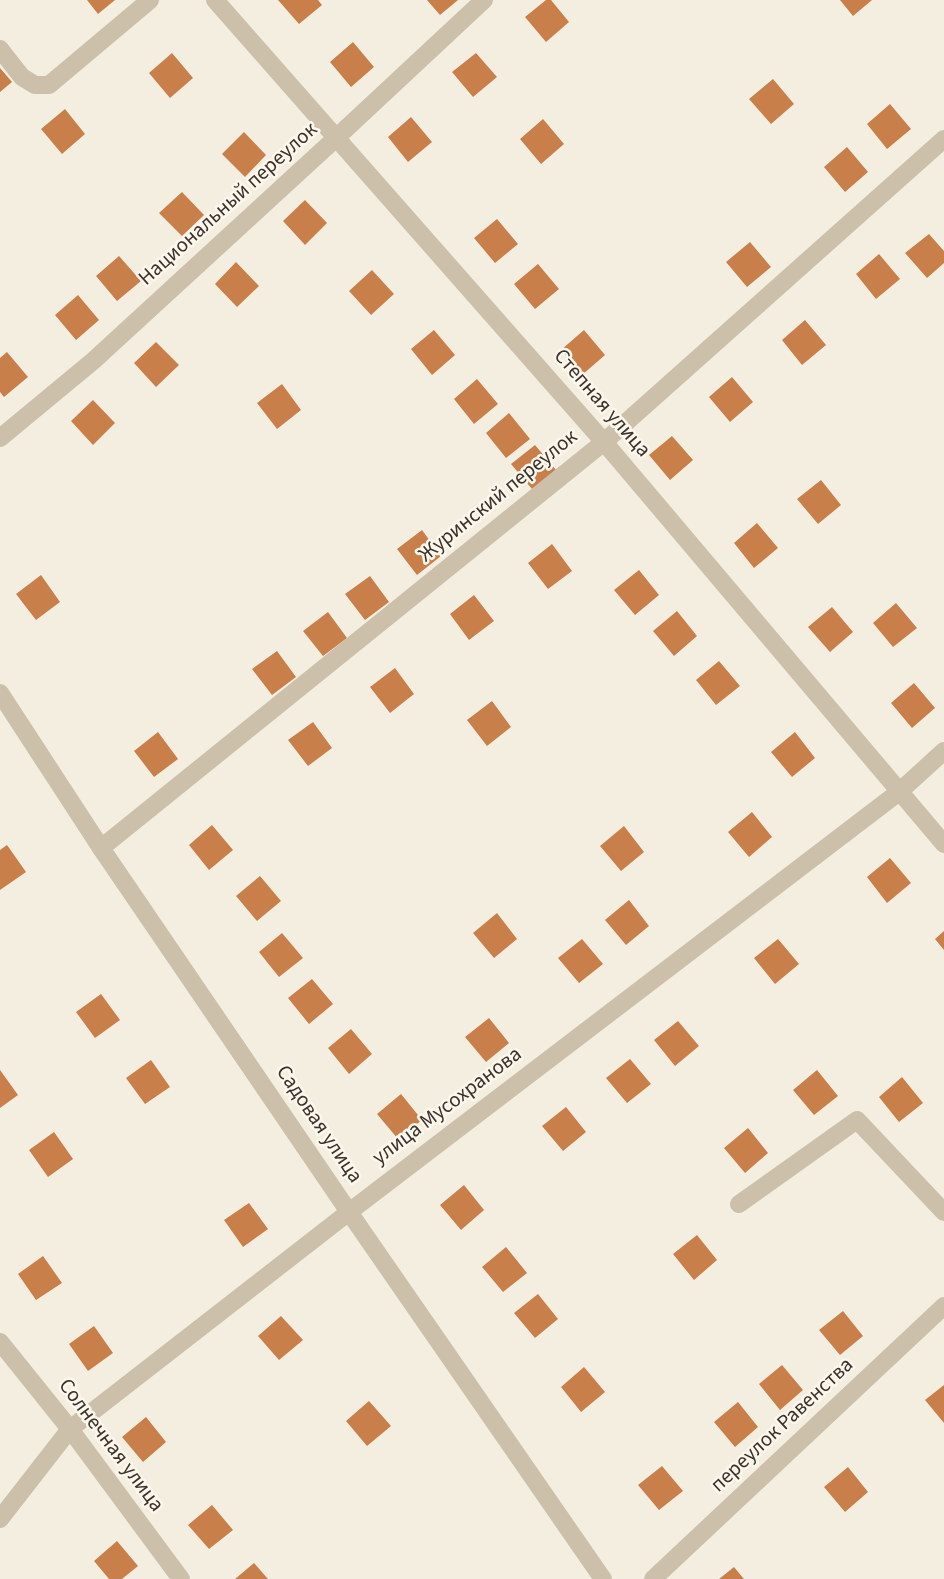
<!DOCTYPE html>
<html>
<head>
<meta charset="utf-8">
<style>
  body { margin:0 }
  canvas { display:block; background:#f4eee0 }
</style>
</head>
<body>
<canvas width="944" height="1579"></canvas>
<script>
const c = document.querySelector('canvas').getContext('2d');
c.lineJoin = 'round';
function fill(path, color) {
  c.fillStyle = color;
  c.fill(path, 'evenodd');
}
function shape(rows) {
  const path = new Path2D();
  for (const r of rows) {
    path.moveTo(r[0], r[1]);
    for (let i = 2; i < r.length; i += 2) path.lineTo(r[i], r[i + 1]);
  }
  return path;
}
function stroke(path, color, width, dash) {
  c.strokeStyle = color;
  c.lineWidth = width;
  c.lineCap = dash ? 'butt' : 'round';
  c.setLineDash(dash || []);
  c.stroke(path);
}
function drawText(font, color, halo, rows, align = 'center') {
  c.font = font + ' "Source Sans 3",sans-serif';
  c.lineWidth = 5;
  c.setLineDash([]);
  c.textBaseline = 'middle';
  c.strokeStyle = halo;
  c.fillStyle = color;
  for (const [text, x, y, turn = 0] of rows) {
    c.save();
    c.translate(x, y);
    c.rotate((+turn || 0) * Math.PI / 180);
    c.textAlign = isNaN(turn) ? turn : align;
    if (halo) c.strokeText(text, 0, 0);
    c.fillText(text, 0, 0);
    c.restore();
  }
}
const building = shape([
  [87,0,115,0,98,14],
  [278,0,318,0,322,5,299,24],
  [427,0,458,0,440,15],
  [546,0,551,0,569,22,546,42,525,17],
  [840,0,872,0,853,16],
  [353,42,374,67,351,87,330,62],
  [172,53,193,78,170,98,149,73],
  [476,53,497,77,473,97,452,72],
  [0,68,12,82,0,92],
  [773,79,794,104,771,124,749,99],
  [890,104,911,129,887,149,867,124],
  [65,109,85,134,62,154,41,129],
  [411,117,432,142,408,162,388,137],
  [543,119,564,144,541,164,520,139],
  [244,132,266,155,245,177,222,154],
  [847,147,868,172,845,192,824,167],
  [182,192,204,215,182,236,159,213],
  [305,200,327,223,305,245,283,221],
  [497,219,518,244,495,263,474,238],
  [929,234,944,251,944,263,927,278,905,253],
  [750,242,771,267,747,287,726,262],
  [879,254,900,279,876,299,856,274],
  [119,256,141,281,117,301,96,276],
  [236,262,259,286,237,307,215,284],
  [538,264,559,289,535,309,514,284],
  [372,270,394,294,371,315,349,291],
  [78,295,99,320,76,340,55,315],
  [805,320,826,345,802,365,782,340],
  [434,330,455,355,432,375,411,349],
  [584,330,605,355,582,375,561,350],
  [156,342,179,365,156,387,134,363],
  [7,352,28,377,4,397,0,392,0,358],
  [732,377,753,402,730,422,709,397],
  [477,379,498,404,474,424,454,399],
  [282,384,301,410,277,429,257,403],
  [93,400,115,423,93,445,71,421],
  [509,413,530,439,506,458,486,433],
  [672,436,693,460,670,480,649,455],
  [535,445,556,470,532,489,511,464],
  [821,480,841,505,818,524,797,499],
  [757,523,778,548,754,568,734,543],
  [422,530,441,556,417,575,397,549],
  [552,544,572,571,548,589,528,563],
  [639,570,659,595,635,615,614,590],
  [41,575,60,602,36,620,16,594],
  [370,576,389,602,365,620,345,594],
  [474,595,494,621,469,640,450,614],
  [896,603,917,628,893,647,873,623],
  [832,607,853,632,830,652,808,627],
  [677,611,697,636,674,656,653,631],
  [328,612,347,638,323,656,303,631],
  [277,651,296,677,272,695,252,669],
  [719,661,740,686,716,705,696,680],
  [395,668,414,694,390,713,370,687],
  [914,683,935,708,912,728,891,703],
  [492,701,511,727,487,746,467,720],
  [313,722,332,748,308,766,288,740],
  [158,732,178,759,154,777,134,751],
  [795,732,815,758,792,777,771,752],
  [752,812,772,837,749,857,728,832],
  [212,825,233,850,209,870,189,845],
  [624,826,644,852,621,871,600,846],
  [7,845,26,872,0,890,0,850],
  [890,858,911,883,887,903,867,877],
  [260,876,281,901,257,921,236,896],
  [629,900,649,926,626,945,605,920],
  [497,913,517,939,494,958,473,933],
  [944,931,944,950,935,939],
  [282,933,303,958,279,977,259,952],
  [582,939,603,964,579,983,558,958],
  [778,939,799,964,775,984,754,958],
  [312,979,333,1004,309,1024,288,998],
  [101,994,120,1020,95,1038,76,1012],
  [489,1018,509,1043,486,1062,465,1037],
  [678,1021,699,1046,675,1066,654,1040],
  [351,1029,372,1054,349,1074,328,1048],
  [630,1059,651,1084,627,1103,606,1078],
  [151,1060,170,1087,145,1104,126,1078],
  [0,1070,18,1095,0,1108],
  [817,1070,838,1096,814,1115,793,1090],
  [902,1077,923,1103,899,1122,879,1097],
  [401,1094,422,1120,398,1139,377,1114],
  [566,1107,586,1132,563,1151,542,1126],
  [748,1128,768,1153,745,1173,724,1148],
  [54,1132,73,1159,48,1177,29,1150],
  [464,1185,484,1210,461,1230,440,1205],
  [249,1203,268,1229,243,1247,224,1220],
  [697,1235,717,1260,694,1280,673,1254],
  [506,1247,527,1273,503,1292,482,1267],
  [43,1256,62,1283,36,1300,18,1274],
  [538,1294,558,1319,535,1338,514,1313],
  [843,1311,863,1336,840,1355,819,1330],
  [281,1316,303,1340,279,1360,258,1336],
  [94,1326,113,1353,88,1371,69,1344],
  [782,1365,803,1390,780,1410,759,1384],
  [584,1367,605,1392,581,1412,561,1387],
  [944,1385,944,1423,925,1400],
  [369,1401,391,1426,367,1446,346,1421],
  [738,1402,758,1427,735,1447,714,1422],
  [146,1417,166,1442,143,1462,122,1437],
  [662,1466,683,1491,659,1510,638,1485],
  [848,1467,868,1492,845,1512,824,1487],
  [212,1505,233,1530,209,1549,188,1525],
  [117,1541,138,1566,122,1579,109,1579,94,1561],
  [254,1563,268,1579,235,1579],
  [734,1567,744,1579,719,1579]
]);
const minor = shape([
  [215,0,604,442,944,844],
  [0,49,22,77,35,85,49,85,150,0],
  [0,438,93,361,336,138,484,0],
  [101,848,604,442,944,139],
  [739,1204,857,1120,944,1212],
  [0,1342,70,1429,181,1579],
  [0,1519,70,1429,349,1212,899,792,944,751],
  [653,1579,944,1306]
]);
const tertiary = shape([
  [0,693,101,848,349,1212,603,1579]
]);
const streetNames = [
  ["Национальный переулок",229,205,-42],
  ["Степная улица",601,404,49],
  ["Журинский переулок",499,497,-39],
  ["улица Мусохранова",448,1107,-37],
  ["Садовая улица",318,1125,56],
  ["переулок Равенства",783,1426,-43],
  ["Солнечная улица",110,1446,53]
];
fill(building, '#c87f4a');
stroke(minor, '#ccc0ab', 18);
stroke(tertiary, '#ccc0ab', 18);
drawText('21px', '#3a322a', '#fbf7ed', streetNames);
</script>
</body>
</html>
